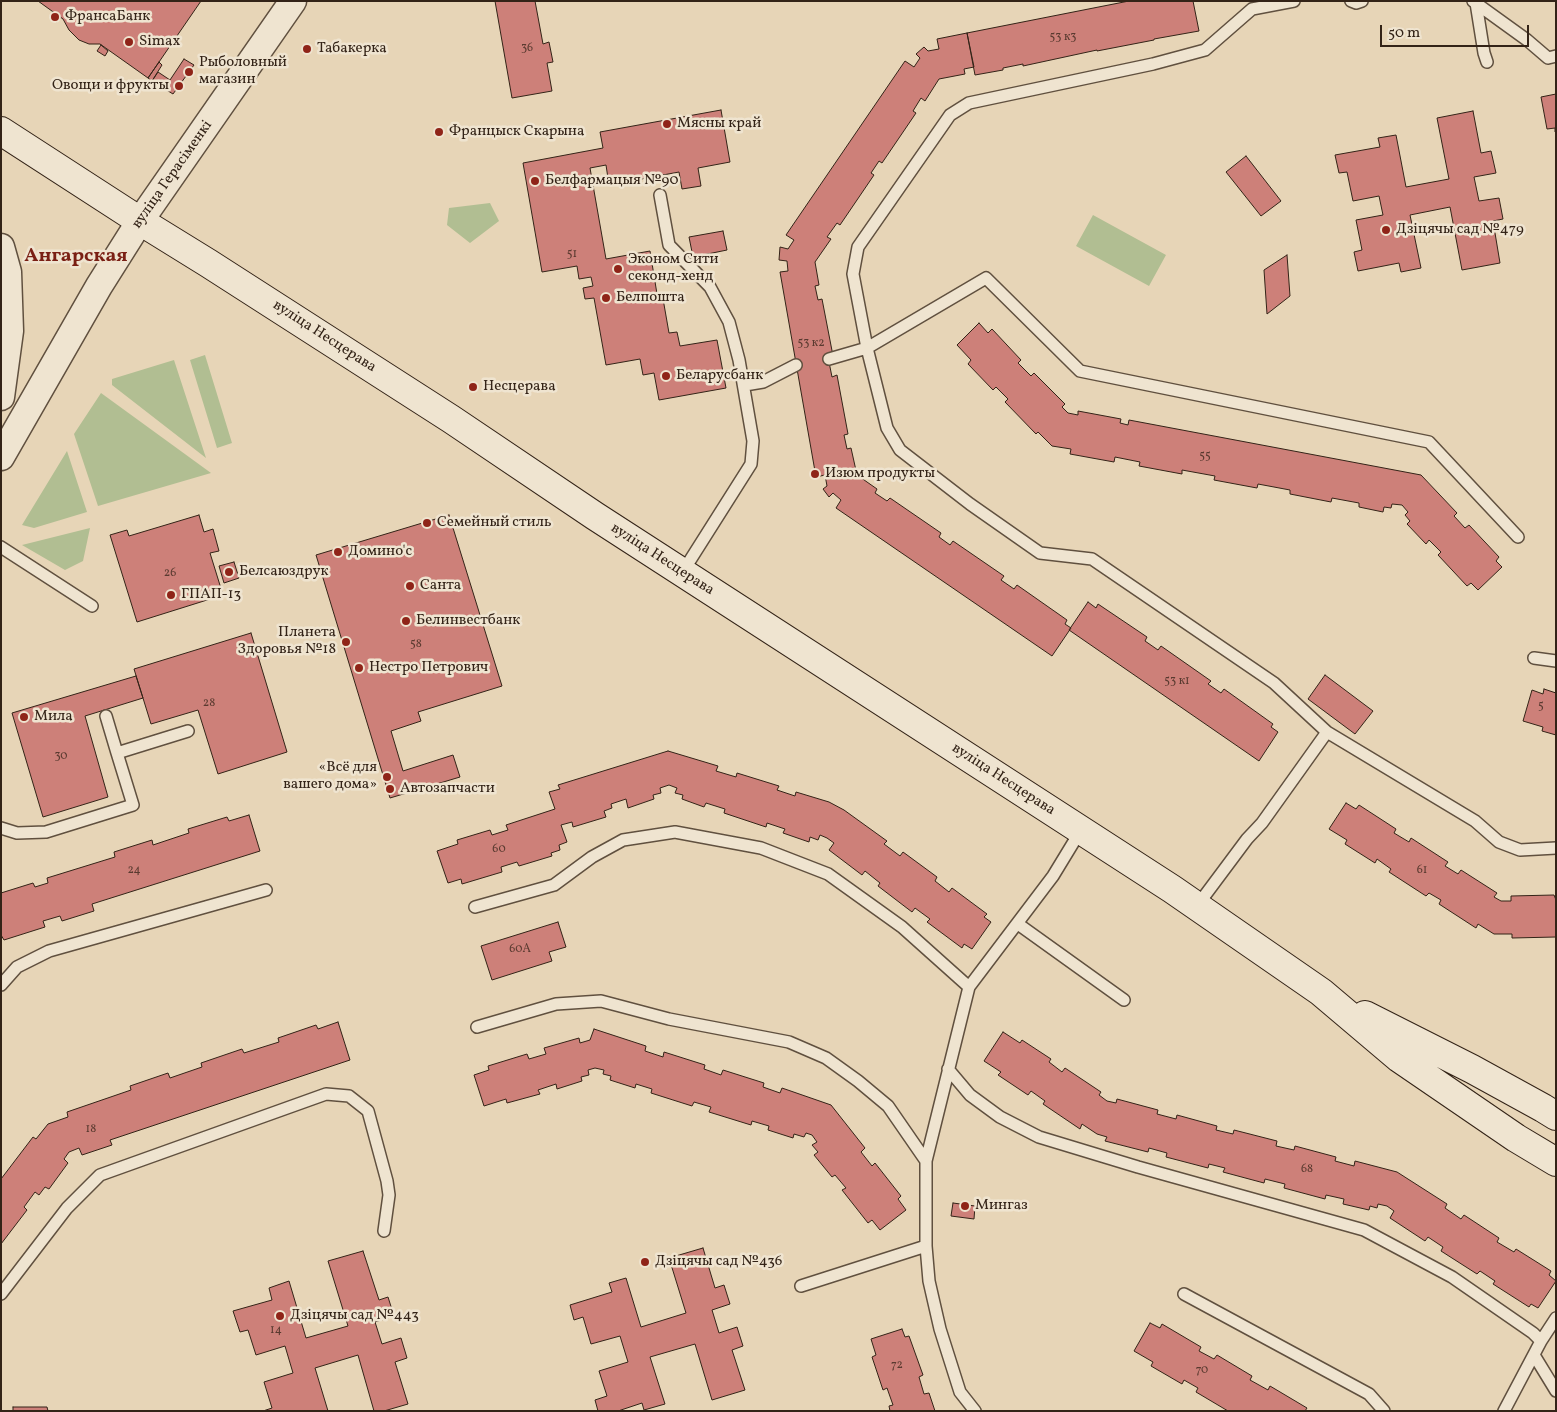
<!DOCTYPE html>
<html>
<head>
<meta charset="utf-8">
<style>
  body { margin:0 }
  #map { position:relative; width:1557px; height:1412px; overflow:hidden; background:#e7d5b7; font-family:Vollkorn,serif }
  canvas { display:block }
  .frame { position:absolute; inset:0; border:2px solid #332317; pointer-events:none }
  .scale { position:absolute; left:1380px; top:25px; width:149px; height:22px; box-sizing:border-box; border:2px solid #332317; border-top:0; padding-left:6px; font-size:15px; line-height:18px; white-space:nowrap; color:#332317; -webkit-text-stroke:4px #efe4d0; paint-order:stroke }
</style>
</head>
<body>
<div id="map">
<canvas width="1557" height="1412"></canvas>
<div class="frame"></div>
<div class="scale">50 m</div>
</div>
<script>
const c = document.querySelector('canvas').getContext('2d');
c.lineJoin = 'round';
function fill(path, color) {
  c.fillStyle = color;
  c.fill(path, 'evenodd');
}
function shape(rows) {
  const path = new Path2D();
  for (const r of rows) {
    path.moveTo(r[0], r[1]);
    for (let i = 2; i < r.length; i += 2) path.lineTo(r[i], r[i + 1]);
  }
  return path;
}
function stroke(path, color, width, dash) {
  c.strokeStyle = color;
  c.lineWidth = width;
  c.lineCap = dash ? 'butt' : 'round';
  c.setLineDash(dash || []);
  c.stroke(path);
}
function drawText(font, color, halo, rows, align = 'center') {
  c.font = font + ' Vollkorn,serif';
  c.lineWidth = 5;
  c.setLineDash([]);
  c.textBaseline = 'middle';
  c.strokeStyle = halo;
  c.fillStyle = color;
  for (const [text, x, y, turn = 0] of rows) {
    c.save();
    c.translate(x, y);
    c.rotate((+turn || 0) * Math.PI / 180);
    c.textAlign = isNaN(turn) ? turn : align;
    if (halo) c.strokeText(text, 0, 0);
    c.fillText(text, 0, 0);
    c.restore();
  }
}
const green = shape([
  [490,203,499,221,470,243,447,225,449,208],
  [1093,215,1166,255,1149,286,1076,246],
  [205,355,232,443,217,448,190,360],
  [174,360,206,458,112,385,112,379],
  [101,393,211,473,98,506,74,434],
  [67,451,87,512,34,528,22,525],
  [90,528,83,561,65,570,22,545]
]);
const building = shape([
  [38,1,201,1,148,78,100,44,89,44,79,40,69,30,63,19,38,1],
  [495,1,535,1,543,44,549,42,553,62,547,63,552,91,512,98,495,1],
  [1129,1,1193,1,1199,31,1154,39,1154,40,1097,51,1097,50,1023,66,1023,64,1003,68,1003,70,975,75,967,33,1129,1],
  [53,12,61,17,57,22,50,17,53,12],
  [967,33,974,67,964,69,965,74,939,79,925,101,921,98,913,111,916,113,882,163,879,161,871,173,874,175,840,225,837,223,827,237,831,239,815,262,819,285,815,286,818,300,822,299,834,361,829,362,832,377,837,375,848,434,844,435,847,449,851,448,857,475,877,489,875,493,887,501,890,498,941,533,939,537,950,545,953,541,1004,576,1001,580,1014,589,1017,585,1067,620,1065,624,1071,628,1052,656,836,508,841,500,833,493,829,497,823,489,827,486,825,475,816,477,780,272,788,271,787,261,779,260,780,247,788,249,794,240,786,235,905,61,914,67,920,58,916,54,924,47,928,51,939,49,937,39,967,33],
  [101,45,108,51,105,56,97,51,101,45],
  [184,59,194,65,173,94,152,81,158,72,170,80,184,59],
  [159,62,162,65,152,81,148,78,159,62],
  [1556,94,1556,132,1555,132,1555,128,1547,129,1541,97,1556,94],
  [721,110,730,162,698,168,701,186,682,189,679,172,609,185,606,165,590,168,606,259,650,251,657,294,662,293,669,333,677,332,680,346,717,340,726,388,659,400,654,373,643,375,640,359,606,365,594,298,585,299,583,288,593,286,591,277,579,279,577,266,542,272,523,163,603,148,600,132,721,110],
  [1473,111,1481,153,1491,151,1496,173,1474,177,1479,201,1499,198,1503,219,1493,221,1500,263,1462,270,1450,207,1410,215,1421,268,1401,272,1399,263,1358,271,1354,252,1362,250,1356,220,1383,215,1379,196,1353,201,1347,172,1339,173,1335,155,1380,147,1378,138,1396,135,1406,187,1449,179,1437,118,1473,111],
  [1246,156,1281,201,1261,216,1226,172,1246,156],
  [723,231,727,250,693,257,689,237,723,231],
  [1287,255,1290,296,1267,314,1264,270,1287,255],
  [979,323,988,333,992,329,1021,360,1018,363,1031,376,1034,373,1065,404,1062,407,1068,413,1078,415,1078,411,1121,419,1120,423,1128,425,1129,420,1421,475,1457,513,1454,516,1465,528,1469,525,1499,557,1496,561,1502,567,1478,590,1471,583,1467,586,1438,555,1441,552,1429,540,1426,544,1407,524,1410,521,1405,515,1408,512,1402,505,1392,504,1391,508,1384,507,1383,512,1359,507,1359,503,1332,498,1331,502,1290,494,1290,490,1258,484,1257,488,1214,480,1215,476,1182,470,1182,474,1139,466,1140,462,1115,457,1114,462,1070,454,1071,449,1052,446,1038,432,1036,434,1005,402,1008,399,996,387,993,390,968,364,971,360,957,345,979,323],
  [199,515,204,532,213,529,219,551,210,553,223,595,137,622,110,535,127,530,129,536,199,515],
  [449,515,502,686,418,712,421,721,391,731,403,771,453,755,460,777,390,798,316,555,449,515],
  [234,562,239,578,224,583,219,566,234,562],
  [1088,602,1096,608,1098,604,1147,637,1145,641,1158,650,1161,646,1211,681,1208,684,1221,693,1224,689,1273,724,1271,727,1278,732,1259,761,1069,630,1088,602],
  [251,633,287,752,218,774,198,710,151,724,134,669,251,633],
  [1325,675,1373,711,1355,734,1308,699,1325,675],
  [136,676,143,698,85,716,108,797,43,817,12,713,136,676],
  [1544,689,1556,693,1556,735,1542,731,1543,727,1523,721,1532,690,1543,694,1544,689],
  [668,751,718,766,716,771,736,777,737,773,779,786,777,790,795,796,796,792,829,802,844,810,887,841,884,844,900,856,903,852,937,877,935,881,949,892,952,888,987,914,984,917,991,922,972,949,964,944,962,948,927,922,930,919,915,908,912,912,878,886,880,883,865,871,862,875,829,850,834,843,827,838,820,835,818,840,810,837,809,842,783,833,785,829,767,823,766,827,724,813,725,809,706,803,704,807,682,799,683,795,675,793,677,788,669,785,660,788,661,793,653,795,654,799,628,808,626,799,611,804,612,808,604,811,606,817,573,827,572,822,561,825,567,842,559,845,560,850,551,853,552,856,519,866,517,862,501,867,502,872,462,884,461,879,448,883,437,851,458,844,457,840,490,830,492,835,508,830,506,825,555,809,549,792,560,789,558,785,668,751],
  [1346,803,1356,809,1359,805,1396,829,1394,833,1409,842,1411,838,1448,862,1445,866,1458,874,1461,870,1497,893,1494,897,1501,901,1511,901,1511,896,1554,895,1556,900,1556,937,1512,938,1512,934,1494,934,1478,924,1476,928,1439,904,1441,900,1429,893,1426,896,1389,872,1391,869,1377,859,1375,863,1345,844,1347,840,1329,829,1346,803],
  [249,815,260,851,92,904,94,911,62,921,60,916,43,921,45,927,4,940,1,935,1,893,33,883,35,887,48,883,47,878,115,857,114,852,152,840,153,845,189,833,188,829,227,817,229,821,249,815],
  [558,922,566,947,549,952,552,961,492,980,481,946,558,922],
  [338,1022,350,1060,110,1140,112,1145,82,1155,79,1148,69,1152,64,1159,68,1163,49,1189,45,1187,39,1195,35,1192,24,1207,27,1210,1,1244,1,1179,33,1137,36,1139,48,1124,68,1117,67,1112,131,1090,130,1086,168,1073,170,1078,202,1067,201,1063,242,1049,244,1053,279,1042,278,1038,316,1025,318,1029,338,1022],
  [594,1029,646,1046,645,1051,663,1057,664,1052,705,1065,704,1069,721,1075,723,1070,764,1083,763,1087,780,1093,782,1088,831,1105,865,1148,861,1152,872,1166,875,1163,901,1196,898,1199,906,1210,880,1230,872,1220,868,1223,842,1190,846,1188,835,1175,832,1177,814,1155,818,1152,812,1145,817,1142,812,1135,806,1133,804,1137,794,1134,793,1138,768,1130,769,1126,752,1121,751,1125,709,1112,711,1107,694,1102,692,1106,651,1093,652,1089,636,1084,635,1088,610,1080,611,1076,603,1074,604,1070,595,1068,588,1070,589,1075,581,1077,582,1081,557,1089,556,1084,538,1090,540,1094,507,1103,506,1099,484,1106,474,1075,489,1070,488,1066,527,1054,529,1059,546,1054,544,1048,579,1038,580,1043,590,1040,594,1029],
  [1003,1032,1020,1043,1022,1040,1051,1059,1049,1062,1062,1072,1065,1068,1101,1092,1099,1095,1107,1101,1116,1103,1117,1099,1158,1110,1157,1114,1176,1119,1177,1115,1217,1126,1216,1130,1233,1134,1234,1130,1277,1141,1276,1146,1294,1150,1295,1146,1336,1157,1335,1161,1354,1166,1355,1161,1397,1172,1447,1204,1445,1208,1461,1219,1464,1215,1499,1238,1497,1242,1514,1252,1516,1249,1551,1271,1549,1275,1556,1281,1538,1308,1531,1304,1529,1307,1493,1284,1495,1281,1480,1271,1477,1274,1441,1251,1443,1247,1428,1237,1425,1241,1390,1218,1394,1211,1387,1206,1378,1204,1377,1208,1370,1206,1369,1210,1343,1204,1344,1199,1326,1195,1325,1199,1284,1188,1285,1184,1265,1179,1264,1183,1223,1172,1225,1168,1209,1164,1208,1168,1166,1157,1167,1153,1149,1148,1148,1152,1105,1141,1107,1137,1097,1134,1082,1124,1080,1129,1043,1104,1045,1101,1031,1091,1028,1095,998,1075,1001,1072,984,1061,1003,1032],
  [953,1203,975,1206,974,1219,951,1216,953,1203],
  [703,1248,715,1288,724,1285,730,1304,712,1310,719,1333,737,1327,743,1346,732,1350,745,1390,712,1400,695,1344,650,1357,665,1404,644,1410,642,1403,618,1411,598,1411,595,1400,607,1396,599,1371,628,1362,620,1336,591,1344,583,1317,574,1320,570,1305,612,1292,609,1283,626,1278,641,1327,686,1313,669,1258,703,1248],
  [363,1251,379,1300,388,1297,394,1316,375,1322,382,1344,401,1338,407,1358,395,1362,408,1404,384,1411,374,1411,358,1355,315,1368,328,1411,263,1411,272,1408,264,1382,293,1373,285,1346,256,1355,248,1330,240,1332,233,1311,272,1300,269,1288,289,1281,306,1338,348,1326,328,1261,363,1251],
  [1150,1323,1160,1328,1162,1324,1201,1347,1199,1351,1214,1359,1217,1355,1252,1376,1250,1380,1268,1390,1270,1386,1307,1408,1305,1411,1228,1411,1196,1392,1198,1388,1184,1380,1182,1384,1151,1366,1153,1362,1134,1351,1150,1323],
  [902,1329,905,1337,909,1336,923,1375,919,1377,924,1394,929,1393,935,1411,890,1411,889,1406,893,1405,887,1388,883,1390,872,1357,876,1355,871,1339,902,1329],
  [13,1407,47,1407,48,1411,13,1411,13,1407]
]);
const service = shape([
  [1351,1,1356,3,1362,1],
  [1473,1,1527,40,1548,58,1556,56],
  [1476,3,1484,53,1487,62],
  [660,195,669,245,710,287,729,322,739,360,753,441,751,464,682,573],
  [829,359,867,348,853,274,858,247,950,115,969,103,1153,64,1205,50,1252,9,1294,1],
  [745,385,763,382,796,365],
  [1,547,92,606],
  [1534,658,1556,661],
  [106,716,117,753],
  [1327,732,1274,683,1092,559,1040,553,970,504,900,450,887,428,867,348,986,278,1080,371,1429,442,1518,537],
  [1,828,17,833,46,832,133,805,117,753,188,731],
  [1197,906,1247,839,1262,823,1327,732,1475,821,1499,842,1520,850,1556,848],
  [475,907,554,885,592,857,623,840,675,832,761,848,828,874,902,927,969,987],
  [1018,924,1124,1000],
  [1,985,17,967,49,951,266,890],
  [477,1027,556,1004,601,1001,669,1019,789,1042,826,1058,858,1081,888,1106,926,1161],
  [948,1069,970,1095,1000,1117,1039,1137,1138,1167,1364,1230,1452,1277,1533,1333,1541,1341],
  [801,1286,926,1246],
  [1,1294,67,1208,100,1175,326,1094,349,1096,368,1111,387,1181,389,1195,384,1231],
  [1184,1294,1369,1394,1384,1411],
  [1534,1355,1556,1391],
  [975,1411,960,1392,940,1329,929,1281,926,1246,926,1161,969,987,1053,876,1081,830],
  [1504,1411,1541,1341,1556,1318]
]);
const tertiary = shape([
  [1,247,8,272,10,331,1,397],
  [1,457,99,286,140,221,293,1]
]);
const secondary = shape([
  [1,131,140,221,208,263,451,419,595,516,1172,889,1321,992,1399,1058,1516,1138,1556,1162],
  [1365,1015,1472,1069,1543,1108,1556,1116]
]);
const markers = [
  [55,17,5,"#8f2418"],
  [129,42,5,"#8f2418"],
  [307,49,5,"#8f2418"],
  [189,72,5,"#8f2418"],
  [179,86,5,"#8f2418"],
  [667,124,5,"#8f2418"],
  [439,132,5,"#8f2418"],
  [535,181,5,"#8f2418"],
  [1386,230,5,"#8f2418"],
  [618,269,5,"#8f2418"],
  [606,298,5,"#8f2418"],
  [666,376,5,"#8f2418"],
  [473,387,5,"#8f2418"],
  [815,474,5,"#8f2418"],
  [427,523,5,"#8f2418"],
  [338,552,5,"#8f2418"],
  [229,572,5,"#8f2418"],
  [410,586,5,"#8f2418"],
  [171,595,5,"#8f2418"],
  [406,621,5,"#8f2418"],
  [346,642,5,"#8f2418"],
  [359,668,5,"#8f2418"],
  [24,717,5,"#8f2418"],
  [387,777,5,"#8f2418"],
  [390,789,5,"#8f2418"],
  [965,1206,5,"#8f2418"],
  [645,1262,5,"#8f2418"],
  [280,1316,5,"#8f2418"]
];
const numberNames = [
  ["53 к3",1063,38],
  ["36",527,49],
  ["51",572,255],
  ["53 к2",811,344],
  ["55",1205,457],
  ["26",170,574],
  ["58",416,645],
  ["53 к1",1177,682],
  ["28",209,704],
  ["5",1541,707],
  ["30",61,757],
  ["60",499,850],
  ["24",134,871],
  ["61",1422,871],
  ["60А",520,950],
  ["18",91,1130],
  ["68",1307,1170],
  ["14",276,1331],
  ["72",897,1366],
  ["70",1202,1371]
];
const poiNames = [
  ["ФрансаБанк",65,17],
  ["Simax",139,42],
  ["Табакерка",317,49],
  ["Рыболовный",199,63],
  ["магазин",199,80],
  ["Овощи и фрукты",169,86,"right"],
  ["Мясны край",677,124],
  ["Францыск Скарына",449,132],
  ["Белфармацыя №90",545,181],
  ["Дзіцячы сад №479",1396,230],
  ["Эконом Сити",628,260],
  ["секонд-хенд",628,277],
  ["Белпошта",616,298],
  ["Беларусбанк",676,376],
  ["Несцерава",483,387],
  ["Изюм продукты",825,474],
  ["Семейный стиль",437,523],
  ["Домино'c",348,552],
  ["Белсаюздрук",239,572],
  ["Санта",420,586],
  ["ГПАП-13",181,595],
  ["Белинвестбанк",416,621],
  ["Планета",336,633,"right"],
  ["Здоровья №18",336,650,"right"],
  ["Нестро Петрович",369,668],
  ["Мила",34,717],
  ["«Всё для",377,768,"right"],
  ["вашего дома»",377,785,"right"],
  ["Автозапчасти",400,789],
  ["Мингаз",975,1206],
  ["Дзіцячы сад №436",655,1262],
  ["Дзіцячы сад №443",290,1316]
];
const streetNames = [
  ["вуліца Герасіменкі",173,175,-55],
  ["вуліца Несцерава",324,337,33],
  ["вуліца Несцерава",662,560,33],
  ["вуліца Несцерава",1003,780,33]
];
const districtNames = [
  ["Ангарская",76,257]
];
fill(green, '#b1be92');
fill(building, '#cd8079');
stroke(building, '#332317', 1);
stroke(service, '#60503f', 14);
stroke(tertiary, '#60503f', 29);
stroke(secondary, '#332317', 30);
stroke(service, '#efe4d0', 11);
stroke(tertiary, '#efe4d0', 26);
stroke(secondary, '#efe4d0', 28);
for (const [x, y, r, color] of markers) {
  const dot = new Path2D();
  dot.arc(x, y, r, 0, 2 * Math.PI);
  c.fillStyle = color;
  c.fill(dot);
  stroke(dot, '#efe4d0', 2);
}
drawText('12px', '#5a3a30', null, numberNames);
drawText('15px', '#332317', '#efe4d0', poiNames, 'left');
drawText('15px', '#332317', '#efe4d0', streetNames);
drawText('bold 20px', '#7a1f14', '#efe4d0', districtNames);
</script>
</body>
</html>
